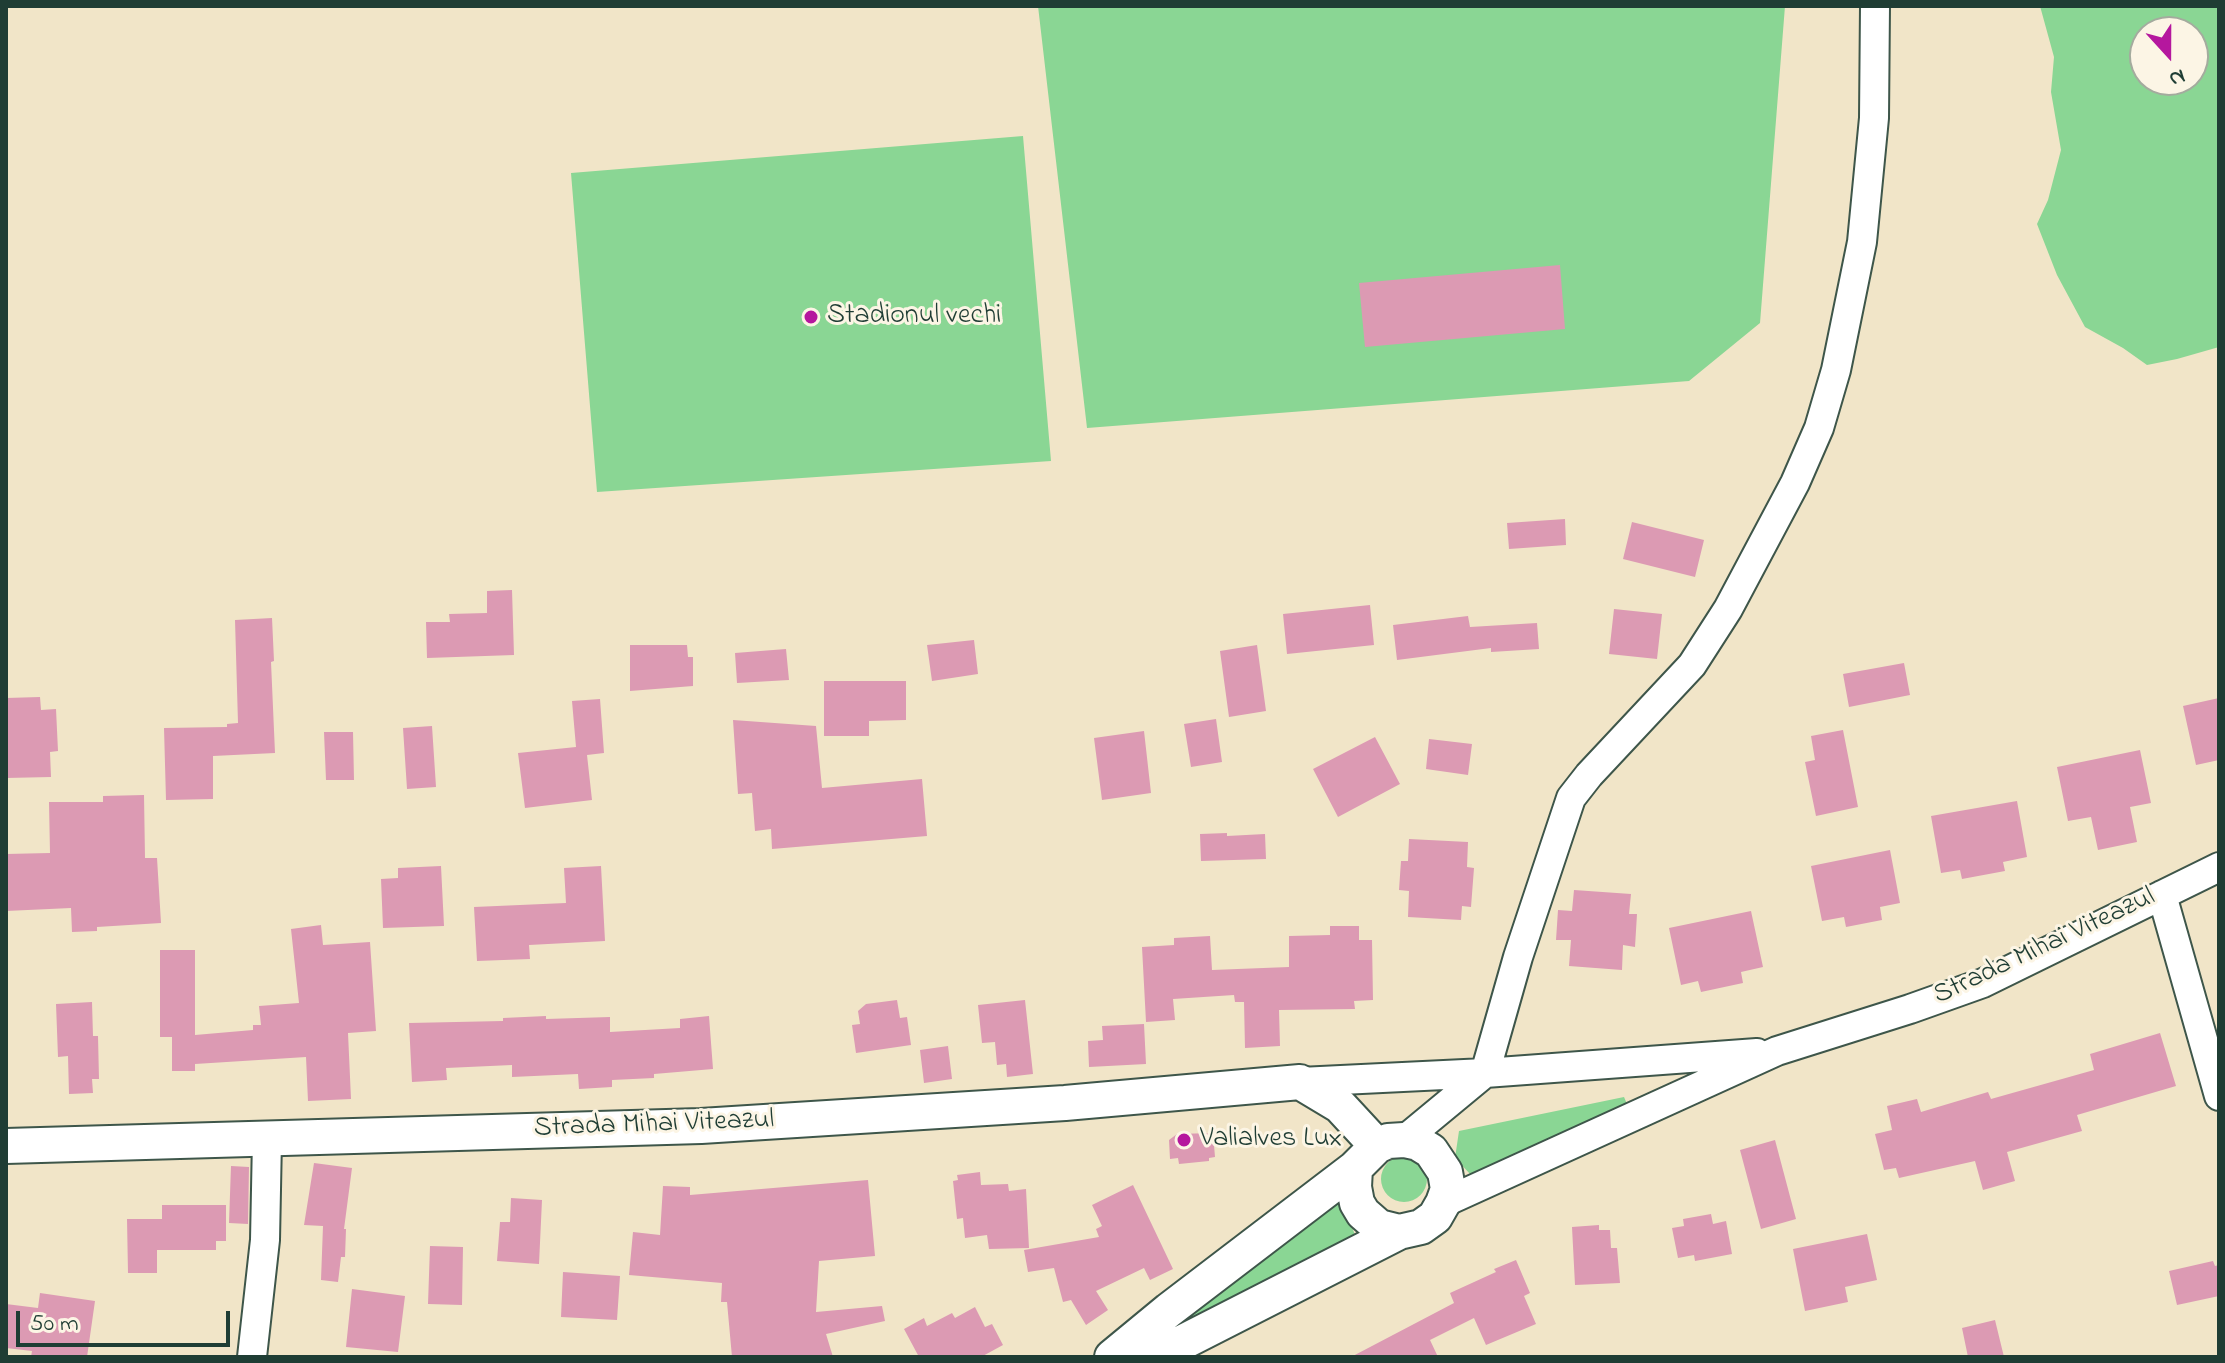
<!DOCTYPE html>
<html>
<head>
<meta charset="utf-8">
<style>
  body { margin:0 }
  #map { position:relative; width:2225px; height:1363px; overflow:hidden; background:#f1e5c8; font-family:"Indie Flower",sans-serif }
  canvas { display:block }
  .frame { position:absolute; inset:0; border:8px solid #1f3d34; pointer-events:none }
  .north { position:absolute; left:2129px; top:16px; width:80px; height:80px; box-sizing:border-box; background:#fcf5e5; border:2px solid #a4ab9e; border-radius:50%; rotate:159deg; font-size:22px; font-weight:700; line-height:32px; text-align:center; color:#1f3d34 }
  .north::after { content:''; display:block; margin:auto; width:28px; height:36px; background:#b5179e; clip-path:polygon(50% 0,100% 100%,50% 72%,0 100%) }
  .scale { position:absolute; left:16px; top:1311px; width:214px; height:36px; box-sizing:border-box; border:4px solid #1f3d34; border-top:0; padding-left:10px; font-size:24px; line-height:28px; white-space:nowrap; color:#1f3d34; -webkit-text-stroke:6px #fcf5e5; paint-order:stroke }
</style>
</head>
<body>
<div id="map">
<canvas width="2225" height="1363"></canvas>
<div class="frame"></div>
<div class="north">N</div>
<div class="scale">50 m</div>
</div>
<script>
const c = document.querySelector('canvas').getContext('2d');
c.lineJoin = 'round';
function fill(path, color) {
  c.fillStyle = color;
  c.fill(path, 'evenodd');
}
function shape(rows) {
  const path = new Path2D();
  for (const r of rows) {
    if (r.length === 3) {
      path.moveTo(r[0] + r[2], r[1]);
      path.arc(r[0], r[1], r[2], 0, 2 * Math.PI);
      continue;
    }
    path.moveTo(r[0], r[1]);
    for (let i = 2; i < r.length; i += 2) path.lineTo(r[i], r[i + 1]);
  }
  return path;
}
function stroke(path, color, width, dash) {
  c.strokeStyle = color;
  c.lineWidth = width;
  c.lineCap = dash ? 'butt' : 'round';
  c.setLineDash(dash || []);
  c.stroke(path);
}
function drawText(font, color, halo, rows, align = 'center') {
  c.font = font + ' "Indie Flower",sans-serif';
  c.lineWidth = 6;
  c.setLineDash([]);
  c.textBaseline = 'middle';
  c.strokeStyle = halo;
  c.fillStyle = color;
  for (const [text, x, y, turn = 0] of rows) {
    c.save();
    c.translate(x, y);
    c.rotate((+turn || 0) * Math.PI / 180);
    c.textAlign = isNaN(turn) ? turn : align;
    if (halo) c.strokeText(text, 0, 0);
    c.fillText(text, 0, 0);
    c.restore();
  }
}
const green = shape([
  [1038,6,1785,6,1760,323,1689,381,1087,428],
  [2040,6,2219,6,2219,347,2177,359,2147,365,2123,348,2085,327,2057,275,2037,224,2048,200,2061,150,2051,92,2054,57],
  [2145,32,2193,32,2193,80,2145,80],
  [1023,136,1051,461,597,492,571,173],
  [1624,1097,1627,1104,1471,1175,1455,1158,1459,1131],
  [1404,1179,23],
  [1341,1198,1355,1235,1171,1340,1166,1333]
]);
const building = shape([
  [1560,265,1565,329,1365,347,1359,283],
  [1565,519,1566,545,1509,549,1507,523],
  [1632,522,1704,540,1695,577,1623,559],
  [512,590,514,655,427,658,426,622,450,622,449,614,487,613,487,591],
  [1370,605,1374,645,1287,654,1283,614],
  [1614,609,1662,614,1657,659,1609,654],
  [1468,616,1470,627,1537,623,1539,649,1491,652,1491,648,1397,660,1393,625],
  [272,618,274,661,271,662,275,753,213,756,213,799,166,800,164,728,227,727,227,724,238,723,235,620],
  [974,640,978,674,932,681,927,645],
  [630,645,687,645,688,657,693,657,693,686,630,691],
  [1257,645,1266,711,1229,717,1220,651],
  [786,649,789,680,737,683,735,653],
  [1904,663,1910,695,1849,707,1843,674],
  [824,681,906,681,906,720,869,721,869,736,824,736],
  [40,697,41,710,56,709,58,751,50,752,51,777,6,778,6,698],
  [2219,698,2219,760,2196,765,2183,706],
  [600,699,604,753,587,755,592,800,525,808,518,753,576,747,572,701],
  [1216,719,1222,762,1191,767,1184,724],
  [733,720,816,726,822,788,922,779,927,836,772,849,771,829,755,831,752,793,738,794],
  [432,726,436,787,407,789,403,728],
  [1843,730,1858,807,1816,816,1805,762,1815,760,1811,736],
  [1144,731,1151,793,1102,800,1094,738],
  [324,732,353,732,354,780,326,780],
  [1375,737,1400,784,1338,817,1313,769],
  [1429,739,1472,744,1468,775,1426,769],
  [2140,750,2151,803,2130,807,2137,842,2098,850,2091,817,2068,821,2057,767],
  [144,795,145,858,157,858,161,923,97,927,97,931,72,932,71,908,6,911,6,854,50,853,49,802,103,802,103,796],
  [2017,801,2027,857,2003,862,2005,871,1962,879,1960,870,1941,873,1931,816],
  [1227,833,1227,836,1265,834,1266,859,1201,861,1200,834],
  [1409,839,1468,842,1467,867,1474,868,1471,907,1462,906,1461,920,1408,917,1409,891,1399,890,1401,861,1408,861],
  [1890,850,1900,903,1880,907,1882,920,1846,927,1844,917,1822,921,1811,866],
  [441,866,444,926,383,928,381,879,398,878,398,868],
  [601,866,605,941,529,945,530,959,477,961,474,907,566,903,564,868],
  [1574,890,1631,894,1629,914,1637,914,1635,947,1623,945,1622,970,1569,966,1571,940,1556,940,1558,910,1572,911],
  [1751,911,1763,967,1741,972,1743,983,1701,992,1698,981,1681,985,1669,928],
  [321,925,323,945,370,942,376,1031,348,1033,351,1099,308,1101,306,1057,195,1064,195,1071,172,1071,172,1037,160,1037,160,950,195,950,195,1035,253,1030,253,1025,261,1025,259,1006,299,1003,291,929],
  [1330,926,1359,926,1359,940,1372,940,1373,1000,1354,1001,1355,1009,1279,1010,1280,1046,1245,1048,1244,1002,1235,1002,1234,995,1173,999,1175,1020,1146,1022,1142,947,1174,945,1174,938,1210,936,1212,970,1289,967,1289,936,1330,935],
  [897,1000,900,1018,907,1017,911,1045,856,1053,852,1025,860,1024,858,1011,866,1004],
  [1025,1000,1033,1074,1007,1077,1006,1064,997,1065,995,1042,982,1043,978,1005],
  [92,1002,93,1036,98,1036,99,1079,92,1079,93,1093,69,1094,68,1056,58,1057,56,1004],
  [546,1016,546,1019,610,1017,610,1032,680,1028,680,1019,709,1016,713,1069,654,1074,654,1078,612,1080,612,1087,579,1089,578,1074,512,1077,512,1065,446,1068,447,1080,412,1082,409,1023,503,1021,503,1018],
  [1144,1024,1146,1064,1089,1067,1088,1041,1103,1040,1102,1026],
  [2160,1033,2176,1086,2077,1115,2082,1131,2007,1152,2015,1181,1983,1190,1975,1161,1899,1178,1896,1168,1884,1170,1875,1134,1892,1130,1887,1106,1917,1099,1921,1112,1988,1092,1991,1099,2094,1070,2090,1054],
  [948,1046,952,1079,924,1083,920,1050],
  [1213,1133,1215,1157,1209,1158,1209,1161,1179,1164,1178,1158,1170,1159,1169,1140,1177,1134],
  [1775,1140,1796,1219,1761,1229,1740,1150],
  [314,1163,352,1168,344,1229,346,1229,345,1257,341,1257,338,1282,321,1280,323,1226,304,1225],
  [231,1166,249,1167,248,1224,229,1223],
  [980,1172,981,1185,1008,1184,1009,1191,1026,1189,1029,1248,989,1249,987,1235,965,1238,963,1218,957,1219,953,1181,958,1180,957,1175],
  [868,1180,875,1256,819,1261,816,1312,882,1306,885,1321,826,1334,833,1357,732,1357,727,1302,721,1302,722,1283,629,1275,633,1232,660,1235,663,1186,690,1187,690,1195],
  [1133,1185,1173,1269,1150,1280,1144,1268,1096,1291,1108,1310,1086,1325,1071,1300,1063,1302,1054,1268,1028,1272,1024,1250,1099,1237,1096,1229,1102,1226,1092,1205],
  [511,1198,542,1200,539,1264,497,1261,500,1222,510,1222],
  [162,1205,226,1205,226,1241,216,1241,216,1250,157,1250,157,1273,128,1273,127,1219,162,1219],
  [1711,1214,1713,1224,1726,1221,1732,1254,1695,1261,1694,1255,1678,1258,1672,1228,1684,1226,1683,1219],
  [1599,1225,1599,1230,1610,1230,1611,1248,1617,1248,1620,1283,1575,1285,1572,1227],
  [1867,1234,1877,1280,1845,1287,1848,1302,1805,1311,1793,1249],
  [430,1246,463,1247,462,1305,428,1304],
  [1516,1260,1530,1293,1524,1296,1536,1324,1486,1345,1474,1318,1430,1340,1438,1357,1351,1357,1454,1303,1450,1293,1496,1272,1494,1269],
  [2213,1261,2215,1266,2219,1265,2219,1296,2177,1305,2169,1271],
  [563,1272,620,1276,617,1320,561,1317],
  [352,1289,405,1296,398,1352,346,1347],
  [40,1293,95,1301,87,1357,31,1357,32,1351,6,1348,6,1304,38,1308],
  [975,1307,985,1327,992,1324,1003,1345,981,1357,919,1357,904,1329,924,1318,927,1326,952,1313,955,1318],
  [1995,1320,2004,1357,1968,1357,1962,1328]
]);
const minor = shape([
  [2162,895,2219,1096],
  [1300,1082,1485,1073,1757,1053],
  [1404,1140,1485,1073,1518,957,1571,798,1589,775,1692,665,1728,609,1795,483,1819,428,1836,370,1862,242,1874,118,1875,6],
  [1443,1203,1777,1051,1910,1009,1983,983,2219,867],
  [252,1357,265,1240,267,1139]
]);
const tertiary = shape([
  [6,1146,701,1126,1065,1103,1300,1082,1340,1106,1377,1146],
  [1112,1357,1169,1310,1355,1168,1377,1146,1388,1141,1404,1140,1418,1143,1431,1151,1445,1172,1448,1189,1443,1203,1435,1217,1421,1227,1399,1232,1379,1227,1363,1213,1357,1203,1354,1187,1355,1168],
  [1154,1357,1399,1232]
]);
const markers = [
  [811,317,8,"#b5179e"],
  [1184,1140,8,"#b5179e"]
];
const poiNames = [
  ["Stadionul vechi",827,317],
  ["Valialves Lux",1200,1140]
];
const streetNames = [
  ["Strada Mihai Viteazul",2045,948,-25],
  ["Strada Mihai Viteazul",654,1126,-2]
];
fill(green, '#8ad694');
fill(building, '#dc9ab3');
stroke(minor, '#3e564a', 32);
stroke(tertiary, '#3e564a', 38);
stroke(minor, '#fff', 28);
stroke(tertiary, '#fff', 34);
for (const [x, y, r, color] of markers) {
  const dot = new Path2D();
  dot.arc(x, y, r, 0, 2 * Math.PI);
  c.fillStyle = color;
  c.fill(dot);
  stroke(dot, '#fcf5e5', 3);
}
drawText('28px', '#1f3d34', '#fcf5e5', poiNames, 'left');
drawText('28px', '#1f3d34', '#fcf5e5', streetNames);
</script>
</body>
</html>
